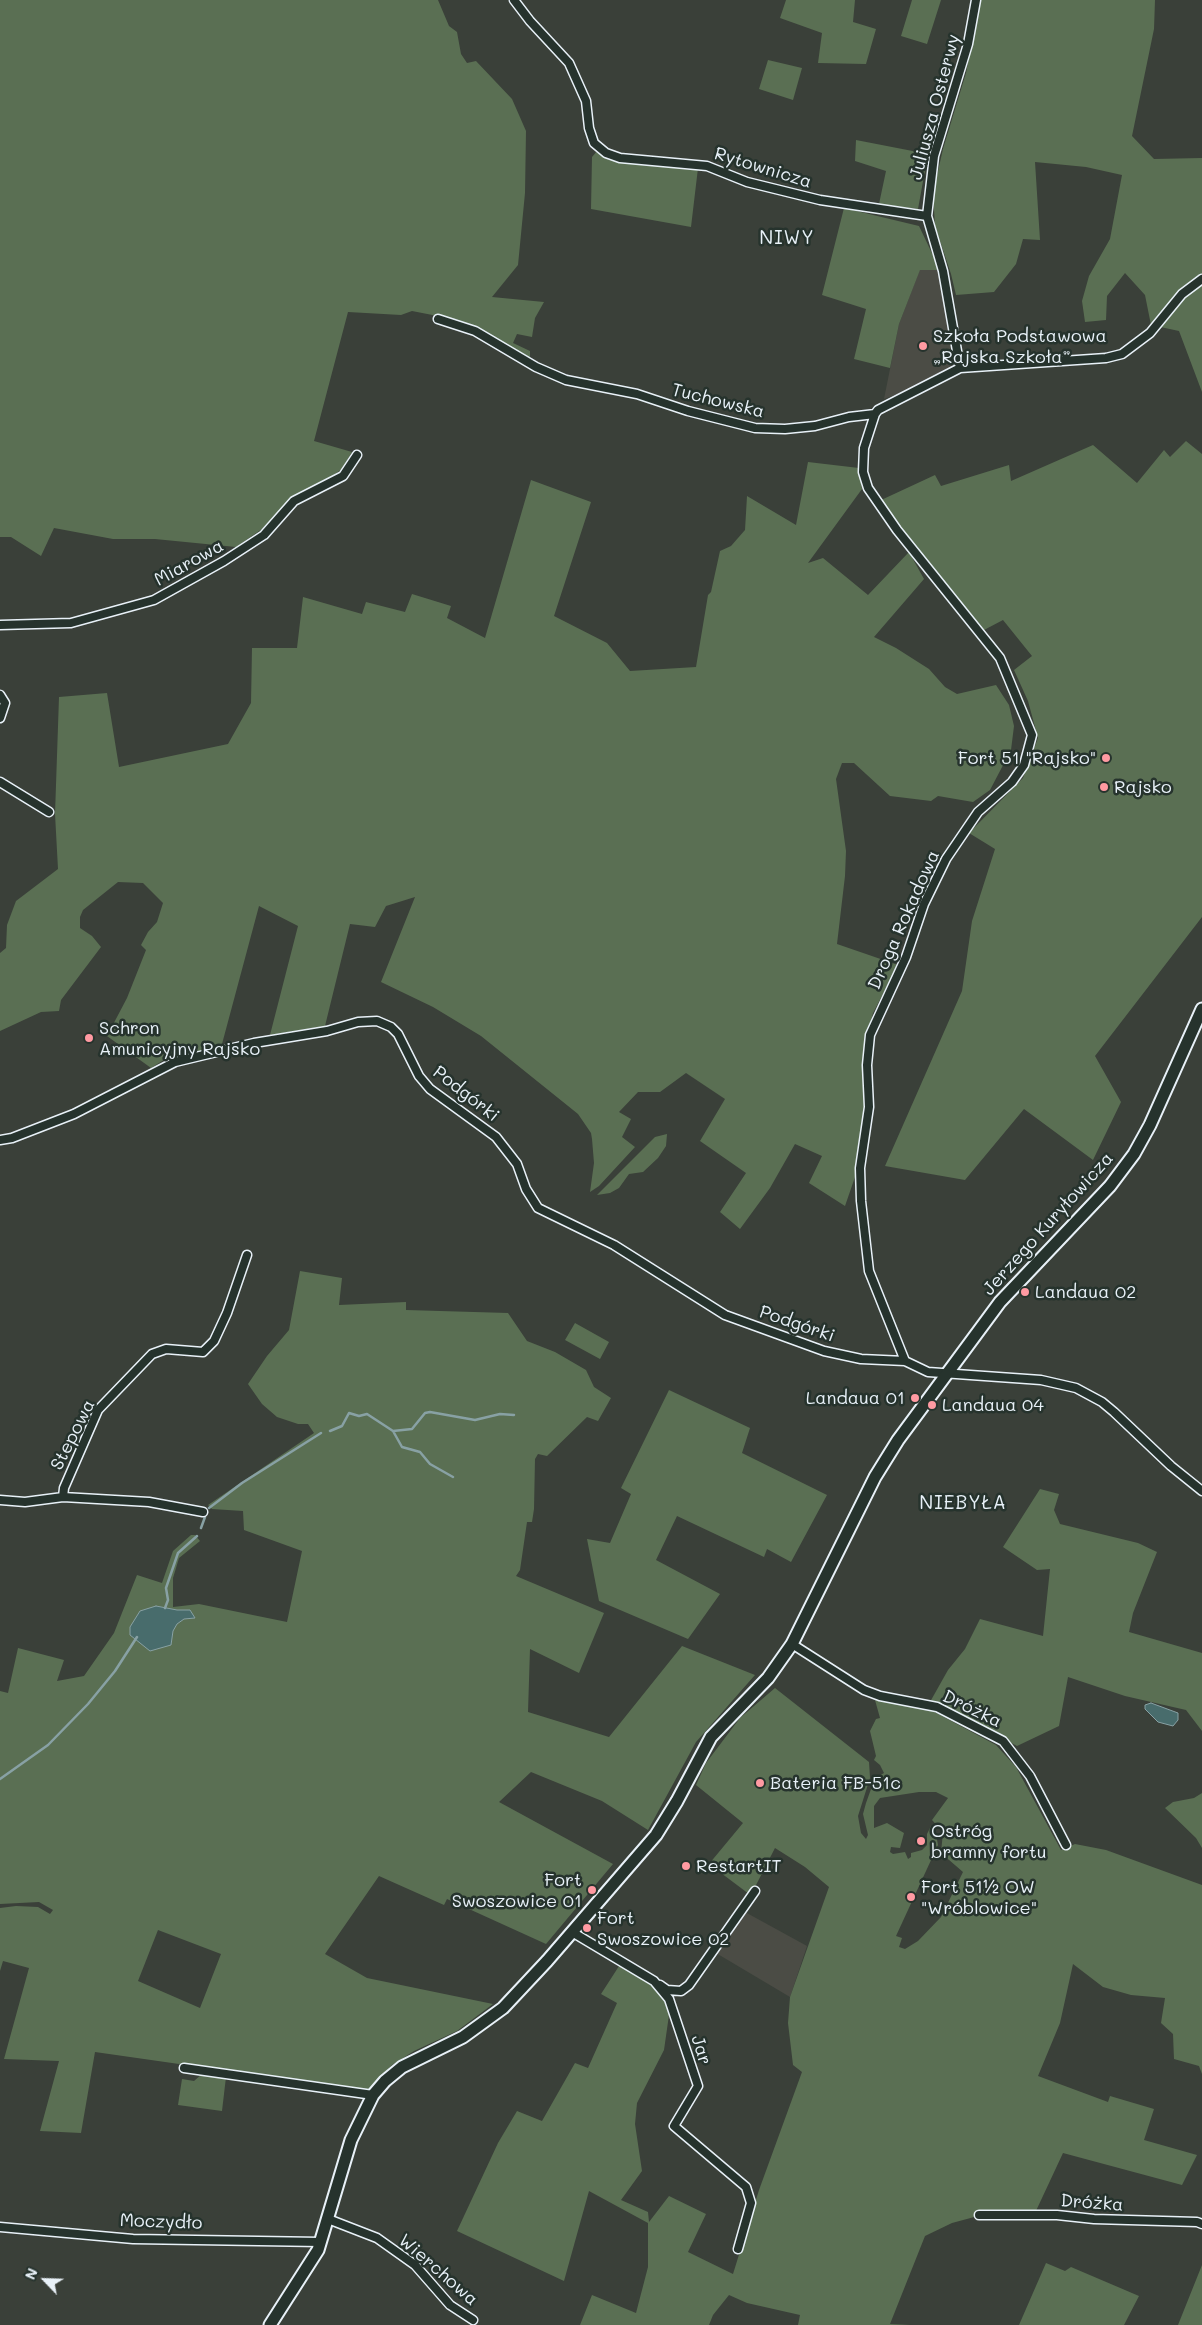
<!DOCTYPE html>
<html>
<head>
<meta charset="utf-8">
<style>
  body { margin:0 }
  #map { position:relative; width:1202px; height:2325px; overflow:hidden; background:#3a4039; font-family:Mali,sans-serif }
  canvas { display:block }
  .north { position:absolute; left:20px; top:2255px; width:50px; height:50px; -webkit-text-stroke:4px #26332d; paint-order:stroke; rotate:294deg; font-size:14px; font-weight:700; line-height:20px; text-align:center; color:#e8f1f8 }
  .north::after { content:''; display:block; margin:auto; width:18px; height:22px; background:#e8f1f8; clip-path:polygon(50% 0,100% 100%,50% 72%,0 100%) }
</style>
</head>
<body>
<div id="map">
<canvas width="1202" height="2325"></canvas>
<div class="north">N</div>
</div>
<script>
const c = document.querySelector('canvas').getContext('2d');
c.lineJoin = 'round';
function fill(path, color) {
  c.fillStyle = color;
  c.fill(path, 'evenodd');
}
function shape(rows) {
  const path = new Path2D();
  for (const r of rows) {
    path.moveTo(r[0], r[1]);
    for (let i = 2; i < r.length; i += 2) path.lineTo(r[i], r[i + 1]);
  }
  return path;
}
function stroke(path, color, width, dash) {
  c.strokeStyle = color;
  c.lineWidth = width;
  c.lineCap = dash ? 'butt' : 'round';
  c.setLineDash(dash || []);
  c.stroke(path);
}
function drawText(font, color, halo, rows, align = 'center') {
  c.font = font + ' Mali,sans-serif';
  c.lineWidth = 5;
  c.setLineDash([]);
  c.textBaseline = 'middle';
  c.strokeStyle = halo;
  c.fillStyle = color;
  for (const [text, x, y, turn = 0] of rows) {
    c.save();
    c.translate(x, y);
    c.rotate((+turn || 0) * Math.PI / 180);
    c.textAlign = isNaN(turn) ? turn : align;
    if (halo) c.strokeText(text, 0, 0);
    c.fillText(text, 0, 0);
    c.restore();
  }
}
const built = shape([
  [920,269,940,270,949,314,953,369,926,384,884,399,899,324],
  [745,1912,807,1946,790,1997,716,1953]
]);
const green = shape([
  [0,0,438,0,449,26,457,32,461,54,467,63,476,61,512,99,526,131,525,193,518,265,492,297,544,302,535,318,532,337,517,334,513,343,530,351,530,361,484,332,458,320,412,311,401,315,348,312,314,441,352,452,342,469,319,485,294,496,262,529,236,547,155,539,113,539,54,528,41,556,11,537,0,537],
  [786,0,855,0,853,22,876,29,866,64,818,63,822,33,780,18],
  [912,0,941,0,927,44,901,36],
  [980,0,1155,0,1154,29,1132,136,1154,159,1202,158,1202,392,1179,331,1151,325,1145,295,1125,273,1107,296,1106,320,1085,322,1082,301,1089,276,1110,239,1122,175,1086,167,1035,162,1040,240,1023,239,1016,264,994,292,956,295,951,274,935,226,933,193,943,149,966,73],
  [768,60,802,68,793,100,759,89],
  [856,140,928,154,918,209,879,204,886,171,855,161],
  [597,151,609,160,633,164,650,164,698,168,691,227,591,209,592,157],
  [844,208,919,226,940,270,920,270,899,324,890,368,854,359,866,309,822,295],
  [1186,441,1202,454,1202,917,1095,1056,1121,1102,1093,1160,1024,1109,965,1180,885,1166,962,991,972,921,995,849,969,833,1023,778,1038,738,1028,701,1014,670,1032,656,1003,620,984,630,879,501,935,475,941,486,1009,465,1011,481,1093,445,1137,483,1164,450,1170,457],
  [808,462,859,468,862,489,808,563,823,558,868,595,909,552,924,579,874,637,896,648,929,669,945,687,957,694,996,685,1009,705,1014,726,1011,750,990,790,973,802,938,796,931,801,890,796,854,763,842,763,836,779,846,851,845,876,837,944,898,965,873,1013,864,1047,865,1104,855,1166,855,1177,845,1206,809,1183,822,1156,795,1144,770,1188,740,1229,720,1212,746,1173,700,1141,725,1099,686,1073,660,1092,638,1092,619,1112,631,1119,622,1137,635,1147,599,1186,590,1192,594,1163,592,1139,591,1133,578,1114,481,1036,433,1007,381,982,415,897,386,906,375,927,350,924,325,1026,270,1035,298,926,259,906,222,1044,194,1053,167,1058,151,1068,107,1036,127,998,146,950,141,945,148,932,157,922,163,903,143,883,118,882,83,910,80,917,80,928,92,936,101,947,61,1000,59,1011,41,1012,0,1031,0,953,6,948,7,925,16,901,58,869,55,814,59,697,107,693,119,767,228,744,251,703,252,648,297,648,303,597,362,614,366,602,405,612,412,594,451,606,447,618,485,638,531,480,591,502,554,616,607,643,630,671,696,667,708,595,711,592,720,551,731,546,745,530,747,496,796,525],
  [667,1134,666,1146,658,1158,643,1172,629,1174,619,1188,610,1193,597,1195,655,1137],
  [300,1271,342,1278,339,1305,406,1302,406,1310,508,1313,527,1341,555,1352,586,1370,594,1387,611,1398,598,1421,587,1417,547,1456,538,1454,535,1459,534,1509,532,1522,527,1522,520,1570,516,1576,604,1613,579,1673,530,1649,528,1712,609,1737,682,1646,755,1675,696,1742,648,1830,602,1801,531,1772,499,1802,613,1864,546,1944,447,1899,444,1905,379,1876,325,1954,367,1978,493,2004,457,2031,414,2051,392,2065,368,2091,95,2052,81,2133,40,2131,59,2061,4,2059,29,1968,3,1961,0,1971,0,1908,16,1906,38,1907,50,1914,53,1910,39,1902,0,1904,0,1691,8,1693,18,1648,64,1660,57,1681,84,1676,114,1633,137,1575,162,1583,173,1551,191,1535,195,1535,200,1541,179,1558,173,1578,173,1607,199,1604,287,1622,302,1551,244,1530,243,1511,212,1509,208,1505,314,1433,308,1424,298,1424,277,1417,262,1404,248,1384,267,1356,289,1330],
  [158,1930,221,1954,200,2008,138,1981],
  [575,1323,609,1342,600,1359,565,1340],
  [669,1390,750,1428,742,1453,827,1495,791,1562,767,1549,764,1557,677,1516,656,1560,720,1594,688,1639,599,1601,587,1539,610,1543,631,1494,621,1488],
  [1040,1489,1059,1494,1054,1510,1060,1524,1138,1543,1157,1552,1133,1613,1129,1632,1202,1653,1202,1731,1186,1710,1125,1696,1068,1677,1059,1726,1017,1746,940,1705,930,1702,948,1670,965,1649,980,1619,1043,1636,1050,1569,1037,1570,1003,1547],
  [775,1688,869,1762,870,1778,858,1816,861,1833,866,1839,868,1835,863,1814,866,1803,875,1778,884,1773,880,1765,874,1760,876,1756,870,1731,876,1719,880,1718,875,1700,927,1708,996,1745,1016,1767,1061,1850,1075,1844,1106,1850,1202,1885,1202,2074,1199,2066,1174,2059,1173,2034,1161,2023,1165,1998,1131,1995,1103,1987,1073,1964,1060,2023,1038,2076,1108,2102,1110,2096,1154,2109,1144,2140,1197,2155,1182,2185,1063,2153,1035,2213,978,2216,952,2223,925,2236,890,2324,910,2325,798,2325,800,2315,747,2303,729,2295,713,2315,709,2325,580,2325,592,2295,636,2313,648,2267,648,2223,589,2191,564,2281,457,2231,498,2143,517,2111,542,2121,575,2063,588,2068,617,2003,601,1994,621,1963,646,1979,670,2008,664,2050,637,2103,635,2124,642,2171,621,2200,648,2212,649,2222,669,2196,706,2214,688,2252,733,2274,759,2190,802,2072,793,2065,788,2023,790,1997,829,1887,805,1867,775,1848,755,1887,749,1894,709,1864,743,1823,696,1785,706,1763,740,1718],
  [919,1792,936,1792,948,1798,932,1820,943,1832,941,1853,963,1872,941,1917,918,1941,905,1949,899,1947,902,1938,896,1936,938,1845,936,1834,931,1826,927,1834,927,1845,922,1850,911,1853,911,1857,908,1859,905,1852,893,1854,890,1852,891,1847,900,1848,904,1833,887,1823,874,1828,874,1806,880,1798],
  [1202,1793,1202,1848,1196,1838,1165,1808,1173,1802,1194,1798],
  [202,2074,226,2077,222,2111,178,2105,182,2079,194,2081],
  [1046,2263,1065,2271,1071,2267,1139,2296,1124,2325,1019,2325],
  [1202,2265,1202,2325,1178,2325]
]);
const water = shape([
  [156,1606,177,1610,190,1610,195,1618,184,1619,177,1624,173,1631,171,1645,150,1651,130,1635,130,1627,140,1611,156,1606],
  [1151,1703,1178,1713,1178,1720,1173,1726,1158,1722,1145,1709,1145,1705,1151,1703]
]);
const stream = shape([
  [330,1431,342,1426,349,1413,359,1416,367,1414,393,1431,402,1447,420,1452,430,1464,453,1477],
  [393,1431,412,1429,425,1413,430,1412,475,1420,500,1414,514,1415],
  [209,1508,242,1483,321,1433],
  [201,1528,205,1517],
  [165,1608,168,1600,166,1588,178,1553,197,1536],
  [0,1779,48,1745,88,1704,115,1671,137,1637]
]);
const street = shape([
  [514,0,530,21,569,63,586,101,589,128,594,143,606,153,620,158,707,166,747,182,820,200,927,216],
  [438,319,475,331,536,367,566,380,637,394,688,411,755,428,785,429,815,426,849,417,875,414,878,410,960,368,1106,358,1122,354,1150,333,1182,294,1202,279],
  [960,368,943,271,927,216,934,156,968,44,976,0],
  [875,414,864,448,863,472,868,488,897,530,1000,658,1032,735,1024,765,1012,782,978,812,946,859,924,904,906,957,870,1035,867,1065,869,1107,860,1168,861,1201,869,1271,905,1361],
  [0,625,71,623,154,600,224,561,264,535,294,501,343,476,357,455],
  [0,695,5,703,0,718],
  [0,782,49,812],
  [0,1140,12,1138,74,1114,175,1062,254,1043,327,1031,358,1022,377,1021,391,1027,398,1034,419,1076,430,1089,496,1137,517,1164,526,1189,538,1208,614,1245,725,1315,824,1351,861,1359,905,1361,928,1372,1041,1380,1076,1388,1102,1402,1114,1412,1171,1466,1202,1491],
  [63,1497,64,1488,98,1410,152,1354,166,1349,203,1352,214,1341,227,1313,247,1255],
  [0,1500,25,1502,63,1497,149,1502,203,1512],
  [792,1644,864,1690,880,1696,937,1707,1003,1741,1030,1776,1066,1845],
  [572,1932,654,1981,669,1999,698,2086,674,2126,746,2187,751,2203,738,2249],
  [660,1985,667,1990,681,1991,689,1985,755,1891],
  [184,2068,373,2095],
  [979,2215,1057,2215,1094,2219,1197,2222,1202,2224],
  [328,2219,377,2238,415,2265,450,2305,473,2320],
  [0,2227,133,2239,321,2242]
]);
const secondary = shape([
  [270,2325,318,2250,351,2140,373,2095,385,2081,402,2067,463,2037,503,2008,547,1961,656,1835,677,1801,711,1737,768,1678,792,1644,875,1477,898,1440,1000,1302,1110,1186,1134,1154,1150,1125,1202,1009]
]);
const markers = [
  [923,346,5,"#ff9aa2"],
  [1106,758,5,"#ff9aa2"],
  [1104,787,5,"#ff9aa2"],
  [89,1038,5,"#ff9aa2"],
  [1025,1292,5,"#ff9aa2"],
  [915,1398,5,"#ff9aa2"],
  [932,1405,5,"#ff9aa2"],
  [760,1783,5,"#ff9aa2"],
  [921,1841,5,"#ff9aa2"],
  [686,1866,5,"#ff9aa2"],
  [592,1890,5,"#ff9aa2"],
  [911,1897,5,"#ff9aa2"],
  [587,1928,5,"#ff9aa2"]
];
const streetNames = [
  ["Juliusza Osterwy",935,107,-75],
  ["Rytownicza",763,168,17],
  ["Tuchowska",718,401,14],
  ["Miarowa",189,563,-29],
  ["Droga Rokadowa",904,920,-66],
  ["Podgórki",466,1094,38],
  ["Jerzego Kuryłowicza",1048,1224,-48],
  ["Podgórki",797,1324,19],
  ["Stepowa",73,1435,-63],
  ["Dróżka",972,1709,26],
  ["Jar",701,2050,72],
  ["Dróżka",1092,2203,4],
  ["Moczydło",161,2222,2],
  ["Wierchowa",438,2270,41]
];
const poiNames = [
  ["Szkoła Podstawowa",933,336],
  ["„Rajska Szkoła”",933,357],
  ["Fort 51 \"Rajsko\"",1096,758,"right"],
  ["Rajsko",1114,787],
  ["Schron",99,1028],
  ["Amunicyjny Rajsko",99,1049],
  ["Landaua 02",1035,1292],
  ["Landaua 01",905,1398,"right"],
  ["Landaua 04",942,1405],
  ["Bateria FB-51c",770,1783],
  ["Ostróg",931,1831],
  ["bramny fortu",931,1852],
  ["RestartIT",696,1866],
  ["Fort",582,1880,"right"],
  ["Swoszowice 01",582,1901,"right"],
  ["Fort 51½ OW",921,1887],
  ["\"Wróblowice\"",921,1908],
  ["Fort",597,1918],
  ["Swoszowice 02",597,1939]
];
const neighbourhoodNames = [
  ["NIWY",787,238],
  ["NIEBYŁA",963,1503]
];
fill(built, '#4b4c45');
fill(green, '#5a6f53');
fill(water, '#486c6c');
stroke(water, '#88a1a4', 1);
stroke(stream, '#88a1a4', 2.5);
stroke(street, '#e8f1f8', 11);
stroke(secondary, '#e8f1f8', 15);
stroke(street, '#26332d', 8);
stroke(secondary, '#26332d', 11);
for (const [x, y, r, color] of markers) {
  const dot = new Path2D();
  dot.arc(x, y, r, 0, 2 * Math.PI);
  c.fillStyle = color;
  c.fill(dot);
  stroke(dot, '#26332d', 2);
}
drawText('18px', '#e8f1f8', '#26332d', streetNames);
drawText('18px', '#e8f1f8', '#26332d', poiNames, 'left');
c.letterSpacing = '1px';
drawText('19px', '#e8f1f8', '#26332d', neighbourhoodNames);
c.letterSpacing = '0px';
</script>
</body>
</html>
